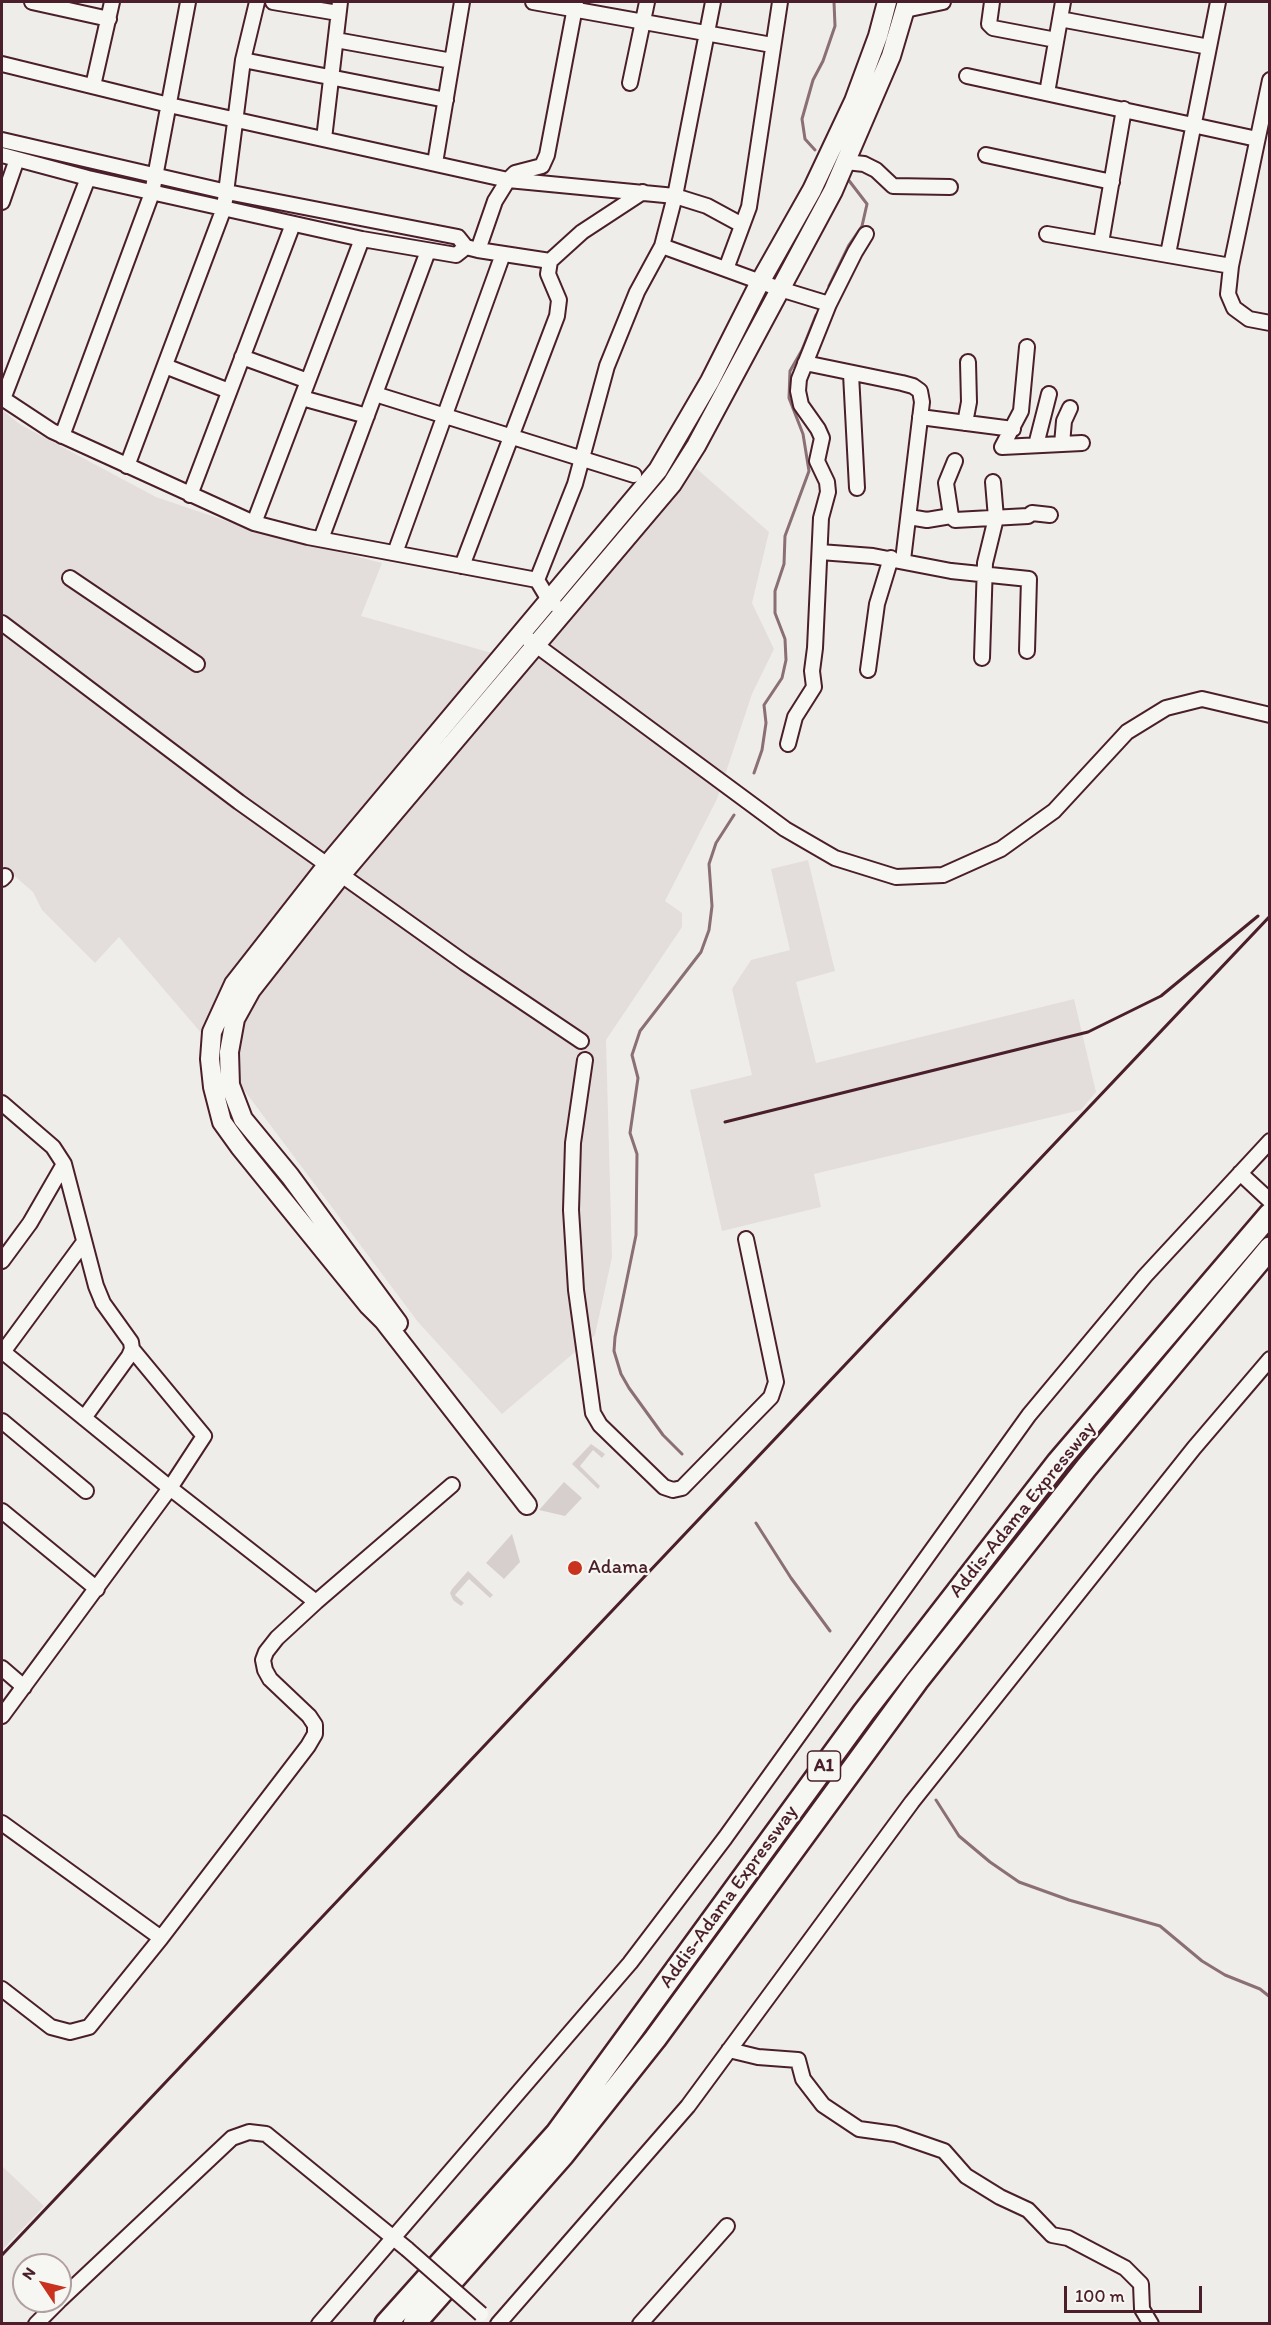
<!DOCTYPE html>
<html>
<head>
<meta charset="utf-8">
<style>
  body { margin:0 }
  #map { position:relative; width:1271px; height:2325px; overflow:hidden; background:#efedea; font-family:Itim,sans-serif }
  canvas { display:block }
  .frame { position:absolute; inset:0; border:3px solid #4a1f2b; pointer-events:none }
  .north { position:absolute; left:12px; top:2253px; width:60px; height:60px; box-sizing:border-box; background:#f6f6f2; border:2px solid #b1a0a2; border-radius:50%; rotate:305deg; font-size:16px; font-weight:700; line-height:24px; text-align:center; color:#4a1f2b }
  .north::after { content:''; display:block; margin:auto; width:21px; height:27px; background:#c8321e; clip-path:polygon(50% 0,100% 100%,50% 72%,0 100%) }
  .scale { position:absolute; left:1064px; top:2286px; width:138px; height:27px; box-sizing:border-box; border:3px solid #4a1f2b; border-top:0; padding-left:8px; font-size:18px; line-height:21px; white-space:nowrap; color:#4a1f2b; -webkit-text-stroke:4px #f6f6f2; paint-order:stroke }
</style>
</head>
<body>
<div id="map">
<canvas width="1271" height="2325"></canvas>
<div class="frame"></div>
<div class="north">N</div>
<div class="scale">100 m</div>
</div>
<script>
const c = document.querySelector('canvas').getContext('2d');
c.lineJoin = 'round';
function fill(path, color) {
  c.fillStyle = color;
  c.fill(path, 'evenodd');
}
function shape(rows) {
  const path = new Path2D();
  for (const r of rows) {
    path.moveTo(r[0], r[1]);
    for (let i = 2; i < r.length; i += 2) path.lineTo(r[i], r[i + 1]);
  }
  return path;
}
function stroke(path, color, width, dash) {
  c.strokeStyle = color;
  c.lineWidth = width;
  c.lineCap = dash ? 'butt' : 'round';
  c.setLineDash(dash || []);
  c.stroke(path);
}
function drawText(font, color, halo, rows, align = 'center') {
  c.font = font + ' Itim,sans-serif';
  c.lineWidth = 4.5;
  c.setLineDash([]);
  c.textBaseline = 'middle';
  c.strokeStyle = halo;
  c.fillStyle = color;
  for (const [text, x, y, turn = 0] of rows) {
    c.save();
    c.translate(x, y);
    c.rotate((+turn || 0) * Math.PI / 180);
    c.textAlign = isNaN(turn) ? turn : align;
    if (halo) c.strokeText(text, 0, 0);
    c.fillText(text, 0, 0);
    c.restore();
  }
}
const built = shape([
  [2,410,21,425,156,497,253,530,382,563,361,616,531,664,579,603,696,468,769,532,752,603,774,649,752,694,717,799,665,901,682,913,682,927,606,1040,612,1257,595,1335,502,1414,418,1322,202,1034,119,937,95,963,42,910,33,892,2,865],
  [808,860,835,971,796,982,816,1063,1074,999,1096,1092,1081,1110,814,1174,821,1207,722,1231,690,1090,752,1075,732,989,751,960,790,950,771,869],
  [2,2166,44,2206,2,2250]
]);
const green = shape([
  [591,1444,605,1454,602,1458,593,1450,580,1466,600,1486,598,1489,572,1464],
  [564,1482,582,1498,565,1516,539,1510],
  [512,1534,520,1562,504,1579,486,1563],
  [468,1571,493,1595,490,1598,469,1579,455,1595,464,1603,461,1606,453,1600,450,1593,452,1589]
]);
const stream = shape([
  [815,150,805,139,802,119,813,80,823,61,835,26,834,2],
  [829,286,849,245,862,226,867,204,847,178],
  [754,773,762,750,766,723,764,705,782,678,786,660,785,639,775,613,775,591,784,564,785,536,809,471,803,434,789,398,790,371,802,350,816,315],
  [682,1454,663,1435,629,1388,621,1374,614,1351,615,1337,636,1235,637,1154,630,1133,638,1078,632,1055,640,1031,701,952,709,930,712,906,709,864,716,843,734,815],
  [756,1523,791,1578,830,1631],
  [936,1800,959,1836,990,1862,1019,1882,1069,1900,1160,1926,1202,1961,1225,1975,1260,1989,1270,1997]
]);
const minor = shape([
  [32,2,109,19],
  [273,2,338,13],
  [533,2,772,45],
  [992,2,989,24,993,28,1056,40],
  [905,10,943,2],
  [1060,19,1209,47],
  [336,40,452,61],
  [243,60,446,100],
  [2,64,169,105,508,180,675,196,707,206,742,225],
  [967,76,1257,139],
  [1270,80,1231,266,1228,294,1234,308,1249,319,1270,323],
  [630,83,647,2],
  [93,86,112,2],
  [1047,93,1063,2],
  [324,139,340,2],
  [2,140,227,192,458,237,466,247,478,250,495,201,508,180,515,173,542,166,547,155,576,2],
  [2,155,88,178,362,239,456,255,466,247],
  [986,155,1112,182],
  [846,162,864,164,876,170,893,186,950,187],
  [435,163,462,2],
  [2,202,17,159],
  [1047,234,1231,266],
  [1101,243,1124,109],
  [662,246,780,289,829,304],
  [478,250,550,261],
  [1168,254,1218,2],
  [726,269,749,207,780,2],
  [242,357,308,381],
  [805,363,902,383,913,386,920,391,922,402,903,560],
  [165,366,229,391],
  [851,374,857,488],
  [375,394,634,475],
  [2,398,52,431,254,523,308,537,537,580,549,600,554,604],
  [302,398,367,416],
  [3,399,88,178],
  [920,417,1013,429],
  [965,423,969,402,968,362],
  [62,436,152,193,188,2],
  [1062,444,1064,421,1070,408],
  [1036,445,1049,394],
  [1002,447,1021,411,1027,347],
  [1002,447,1082,443],
  [955,461,946,483,951,516,955,520,1028,516,1032,513,1050,515],
  [127,466,224,208,243,60,257,2],
  [190,495,293,224],
  [909,517,927,520,951,516],
  [254,523,362,239],
  [321,539,428,251],
  [820,552,873,556,951,571,1029,579,1027,651],
  [395,553,503,254],
  [462,566,557,316,559,300,548,274,550,261,582,232,643,192],
  [70,578,197,664],
  [537,580,575,484,607,366,637,292,662,246,675,196,713,2],
  [2,623,239,802,465,963,581,1041],
  [528,639,785,829,835,858,896,877,943,875,1001,849,1054,811,1127,732,1166,708,1202,699,1270,715],
  [982,658,985,563,996,518,993,482],
  [868,670,877,604,891,558],
  [788,744,795,717,814,687,812,671,815,648,821,518,828,492,827,482,817,461,822,438,818,429,801,405,798,391,799,379,829,304,855,252,866,234],
  [2,879,5,876],
  [585,1060,573,1143,571,1210,576,1290,593,1413,600,1425,664,1487,673,1490,682,1488,771,1397,776,1382,746,1239],
  [2,1103,53,1147,64,1164,96,1286,103,1303,131,1342,132,1349,204,1436,170,1488,2,1716],
  [1240,1173,1270,1201],
  [2,1261,30,1223,64,1164],
  [2,1351,170,1488,316,1602],
  [3,1352,84,1242],
  [84,1418,129,1356,132,1349],
  [2,1421,86,1491],
  [2,1511,97,1589],
  [2,1668,24,1687],
  [2,1823,161,1938],
  [2,1989,51,2027,70,2032,89,2027,161,1938,308,1746,315,1734,315,1725,309,1716,270,1679,265,1670,263,1660,266,1652,277,1638,316,1602,452,1485],
  [729,2050,758,2057,798,2060,803,2079,823,2105,859,2129,895,2134,944,2151,966,2176,1000,2197,1028,2210,1052,2235,1068,2238,1125,2268,1141,2284,1142,2309,1151,2324],
  [60,2300,232,2138,249,2132,266,2134,407,2249],
  [36,2324,59,2301],
  [319,2324,630,1963,725,1838,1029,1415,1145,1276,1270,1141],
  [498,2324,688,2106,912,1802,1194,1448,1270,1359],
  [640,2324,727,2226]
]);
const major = shape([
  [398,1323,290,1176,243,1119,230,1085,229,1052,235,1019,251,990,342,874,672,484,696,446,833,191,891,56,907,2],
  [527,1505,384,1321,369,1306,240,1147,222,1122,213,1087,210,1059,212,1032,234,984,328,864,658,470,710,381,760,282,812,190,854,101,878,36,887,2]
]);
const highway = shape([
  [386,2324,557,2133,864,1712,1058,1462,1270,1214],
  [414,2324,563,2155,655,2039,917,1681,1086,1468,1270,1248]
]);
const rail = shape([
  [725,1122,1088,1032,1161,996,1258,916],
  [2,2255,1270,916]
]);
const minorBridge = shape([
  [407,2249,481,2314]
]);
const markers = [
  [575,1568,8,"#c8321e"]
];
const shields = [
  [824,1766,33]
];
const shieldNames = [
  ["A1",824,1766]
];
const streetNames = [
  ["Addis-Adama Expressway",1023,1510,-51],
  ["Addis-Adama Expressway",729,1897,-54]
];
const poiNames = [
  ["Adama",588,1568]
];
fill(built, '#e3dedc');
fill(green, '#d7cfce');
stroke(stream, '#8a6f74', 3);
stroke(minor, '#4a1f2b', 18);
stroke(major, '#4a1f2b', 22);
stroke(highway, '#4a1f2b', 26);
stroke(minor, '#f6f6f2', 14);
stroke(major, '#f6f6f2', 18);
stroke(highway, '#f6f6f2', 21);
stroke(rail, '#4a1f2b', 3);
stroke(minorBridge, '#4a1f2b', 18, []);
stroke(minorBridge, '#f6f6f2', 14);
for (const [x, y, r, color] of markers) {
  const dot = new Path2D();
  dot.arc(x, y, r, 0, 2 * Math.PI);
  c.fillStyle = color;
  c.fill(dot);
  stroke(dot, '#f6f6f2', 2);
}
for (const [x, y, w] of shields) {
  const box = new Path2D();
  box.roundRect(x - w / 2, y - 15, w, 30, 4.5);
  c.fillStyle = '#f6f6f2';
  c.fill(box);
  stroke(box, '#4a1f2b', 1.5);
}
drawText('bold 18px', '#4a1f2b', null, shieldNames);
drawText('20px', '#4a1f2b', '#f6f6f2', streetNames);
drawText('20px', '#4a1f2b', '#f6f6f2', poiNames, 'left');
</script>
</body>
</html>
